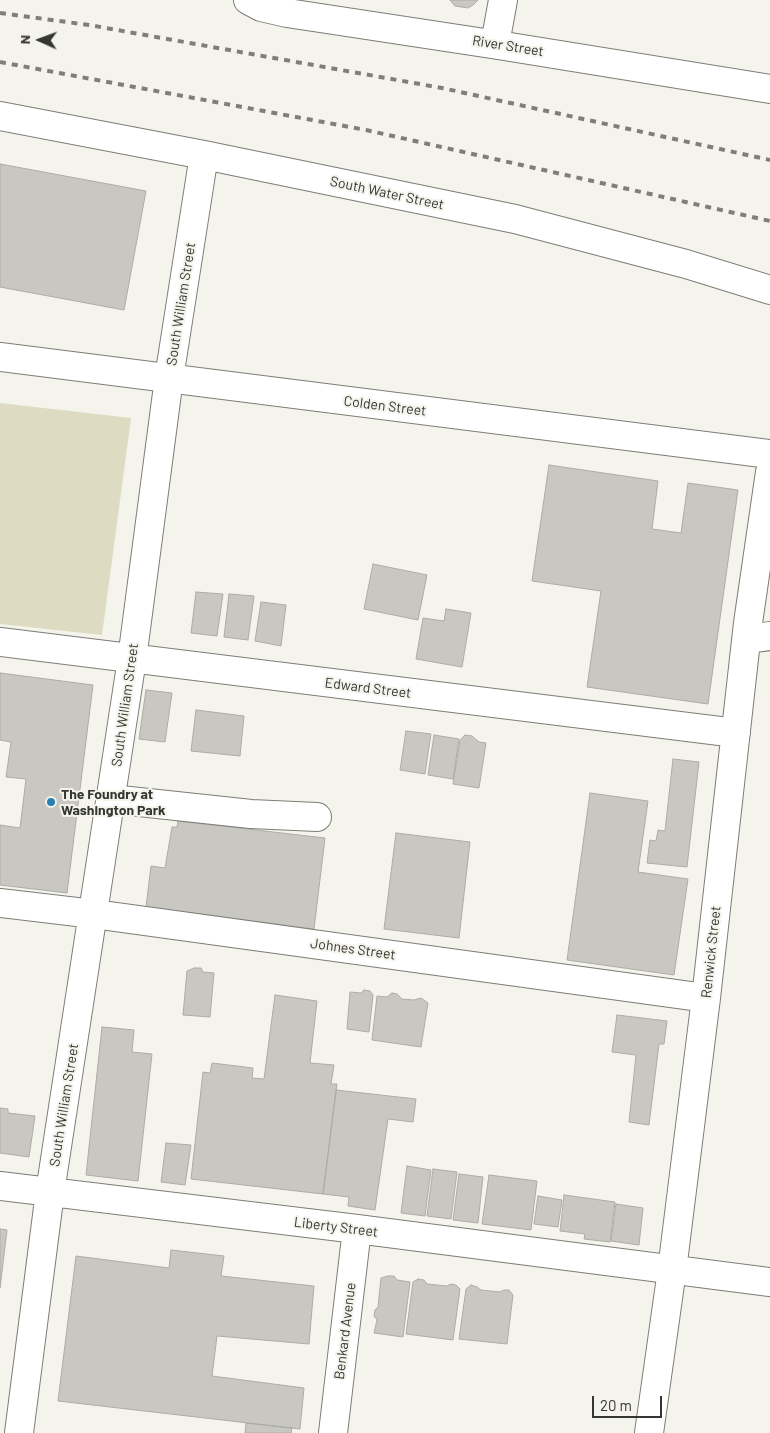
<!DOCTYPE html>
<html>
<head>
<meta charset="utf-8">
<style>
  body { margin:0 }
  #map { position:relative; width:770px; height:1433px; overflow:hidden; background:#f4f3ec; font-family:Barlow,sans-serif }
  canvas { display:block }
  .north { position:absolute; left:15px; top:15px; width:50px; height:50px; -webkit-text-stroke:4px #f4f3ec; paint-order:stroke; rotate:272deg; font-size:14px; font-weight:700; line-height:20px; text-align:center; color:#353532 }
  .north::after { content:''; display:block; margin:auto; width:18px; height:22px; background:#353532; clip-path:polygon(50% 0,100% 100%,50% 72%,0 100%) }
  .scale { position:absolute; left:592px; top:1396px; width:70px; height:22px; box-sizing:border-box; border:2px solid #353532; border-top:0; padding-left:6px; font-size:15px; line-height:18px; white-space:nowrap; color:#353532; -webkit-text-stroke:4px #f4f3ec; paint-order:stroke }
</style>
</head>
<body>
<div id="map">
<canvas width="770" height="1433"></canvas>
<div class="north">N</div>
<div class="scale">20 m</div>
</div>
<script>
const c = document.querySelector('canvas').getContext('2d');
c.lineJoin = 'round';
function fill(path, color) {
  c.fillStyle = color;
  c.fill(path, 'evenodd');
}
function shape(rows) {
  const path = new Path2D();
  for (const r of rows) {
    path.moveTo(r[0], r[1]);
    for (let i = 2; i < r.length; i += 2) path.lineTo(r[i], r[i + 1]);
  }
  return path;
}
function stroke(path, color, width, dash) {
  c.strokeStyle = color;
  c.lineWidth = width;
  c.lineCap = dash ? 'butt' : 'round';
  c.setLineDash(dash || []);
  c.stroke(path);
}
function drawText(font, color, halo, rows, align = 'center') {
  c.font = font + ' Barlow,sans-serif';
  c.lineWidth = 4;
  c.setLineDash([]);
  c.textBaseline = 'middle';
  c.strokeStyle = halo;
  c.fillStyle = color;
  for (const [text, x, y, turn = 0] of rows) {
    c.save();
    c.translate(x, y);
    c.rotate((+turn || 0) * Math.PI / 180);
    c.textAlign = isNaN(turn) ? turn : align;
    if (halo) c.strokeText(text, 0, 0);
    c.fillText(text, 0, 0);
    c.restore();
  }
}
const green = shape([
  [0,403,131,418,102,635,0,624]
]);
const building = shape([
  [450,0,478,0,473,5,468,8,455,6,450,0],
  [0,164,146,191,124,310,0,287,0,164],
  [549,465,658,481,652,529,681,533,688,483,738,490,708,704,587,687,601,591,532,581,549,465],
  [373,564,427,575,418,620,364,609,373,564],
  [196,592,223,594,217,636,191,633,196,592],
  [229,594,254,596,248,640,224,637,229,594],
  [261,602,286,605,281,646,255,641,261,602],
  [446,609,471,613,462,667,416,659,423,618,444,621,446,609],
  [0,673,93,685,67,893,0,885,0,825,20,828,26,779,6,777,11,742,0,740,0,673],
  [146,690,172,693,165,742,139,739,146,690],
  [196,710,244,716,240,756,191,751,196,710],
  [406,731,431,734,425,774,400,770,406,731],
  [434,735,459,739,453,779,428,775,434,735],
  [465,735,472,736,479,742,486,743,479,788,453,784,460,740,465,735],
  [673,759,699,762,687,867,647,863,650,840,656,841,658,830,665,831,673,759],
  [590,793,648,801,638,872,688,879,674,975,567,960,590,793],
  [178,821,325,838,314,929,146,907,151,866,165,868,172,827,177,827,178,821],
  [396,833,470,842,459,938,384,929,396,833],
  [194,968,201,968,203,972,214,973,210,1017,183,1015,187,971,194,968],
  [364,990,370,991,373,995,369,1032,347,1029,350,992,361,993,364,990],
  [392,993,397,994,402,999,414,1000,421,998,428,1003,421,1047,372,1040,377,996,387,997,392,993],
  [275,995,317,1001,310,1063,334,1065,331,1084,337,1084,323,1194,191,1179,203,1072,210,1073,212,1063,253,1068,252,1078,264,1079,275,995],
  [617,1015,667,1021,664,1044,659,1044,649,1125,629,1122,636,1055,612,1052,617,1015],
  [102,1027,134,1030,132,1052,152,1054,138,1181,86,1175,102,1027],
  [336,1090,416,1099,413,1122,388,1119,375,1210,348,1206,349,1197,323,1194,336,1090],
  [0,1108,8,1109,8,1113,35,1116,29,1157,0,1153,0,1108],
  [166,1143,191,1145,185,1185,161,1182,166,1143],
  [407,1166,431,1170,425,1216,401,1213,407,1166],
  [433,1169,457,1172,451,1219,427,1216,433,1169],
  [459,1174,483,1177,478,1223,453,1220,459,1174],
  [489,1175,537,1181,531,1230,482,1224,489,1175],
  [564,1195,615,1202,610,1242,584,1239,585,1234,560,1231,564,1195],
  [538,1196,562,1200,558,1227,534,1224,538,1196],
  [616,1204,643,1208,639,1245,611,1241,616,1204],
  [0,1229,7,1230,0,1288,0,1229],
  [171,1250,224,1256,221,1276,314,1286,309,1344,217,1336,212,1376,304,1388,300,1429,58,1401,76,1256,169,1268,171,1250],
  [388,1276,394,1276,397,1280,410,1282,403,1337,374,1333,377,1320,374,1316,375,1310,378,1307,381,1278,388,1276],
  [418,1279,424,1280,427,1284,447,1286,451,1284,456,1285,460,1289,453,1340,406,1334,413,1282,418,1279],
  [471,1285,477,1287,481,1290,500,1292,504,1290,509,1290,513,1295,507,1344,459,1339,466,1289,471,1285],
  [246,1423,292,1428,291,1433,245,1433,246,1423]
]);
const minor = shape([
  [248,0,261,7,287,13,498,45,770,89],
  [495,44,503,0],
  [0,116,204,155,515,219,686,264,770,290],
  [0,357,770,454],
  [747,639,770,636],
  [0,642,736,733],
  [111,799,251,814,317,817],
  [0,903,94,914,706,998],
  [0,1186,357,1229,770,1282],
  [19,1433,50,1192,132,659,169,378,204,155],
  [333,1433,357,1229],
  [649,1433,672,1270,706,998,748,623,770,472]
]);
const rail = shape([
  [0,13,89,25,442,88,770,160],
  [0,62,366,130,770,221]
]);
const markers = [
  [51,802,5,"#2b80b0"]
];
const streetNames = [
  ["River Street",508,46,9],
  ["South Water Street",387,193,12],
  ["South William Street",181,304,-81],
  ["Colden Street",385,406,7],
  ["Edward Street",368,688,7],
  ["South William Street",125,705,-82],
  ["Johnes Street",353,949,8],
  ["Renwick Street",711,952,-84],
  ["South William Street",64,1105,-81],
  ["Liberty Street",336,1227,7],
  ["Benkard Avenue",345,1331,-83]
];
const poiNames = [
  ["The Foundry at",61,794],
  ["Washington Park",61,810]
];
fill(green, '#dddcc2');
fill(building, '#c8c7c1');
stroke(building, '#acaca6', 1);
stroke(minor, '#7d7d76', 30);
stroke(minor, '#fff', 28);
stroke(rail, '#7f7e7a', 4, [6, 6]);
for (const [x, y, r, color] of markers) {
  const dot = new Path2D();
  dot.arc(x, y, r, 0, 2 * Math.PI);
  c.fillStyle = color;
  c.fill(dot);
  stroke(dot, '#f4f3ec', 2);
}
drawText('14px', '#353532', '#f4f3ec', streetNames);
drawText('bold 14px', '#353532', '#f4f3ec', poiNames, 'left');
</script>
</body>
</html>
